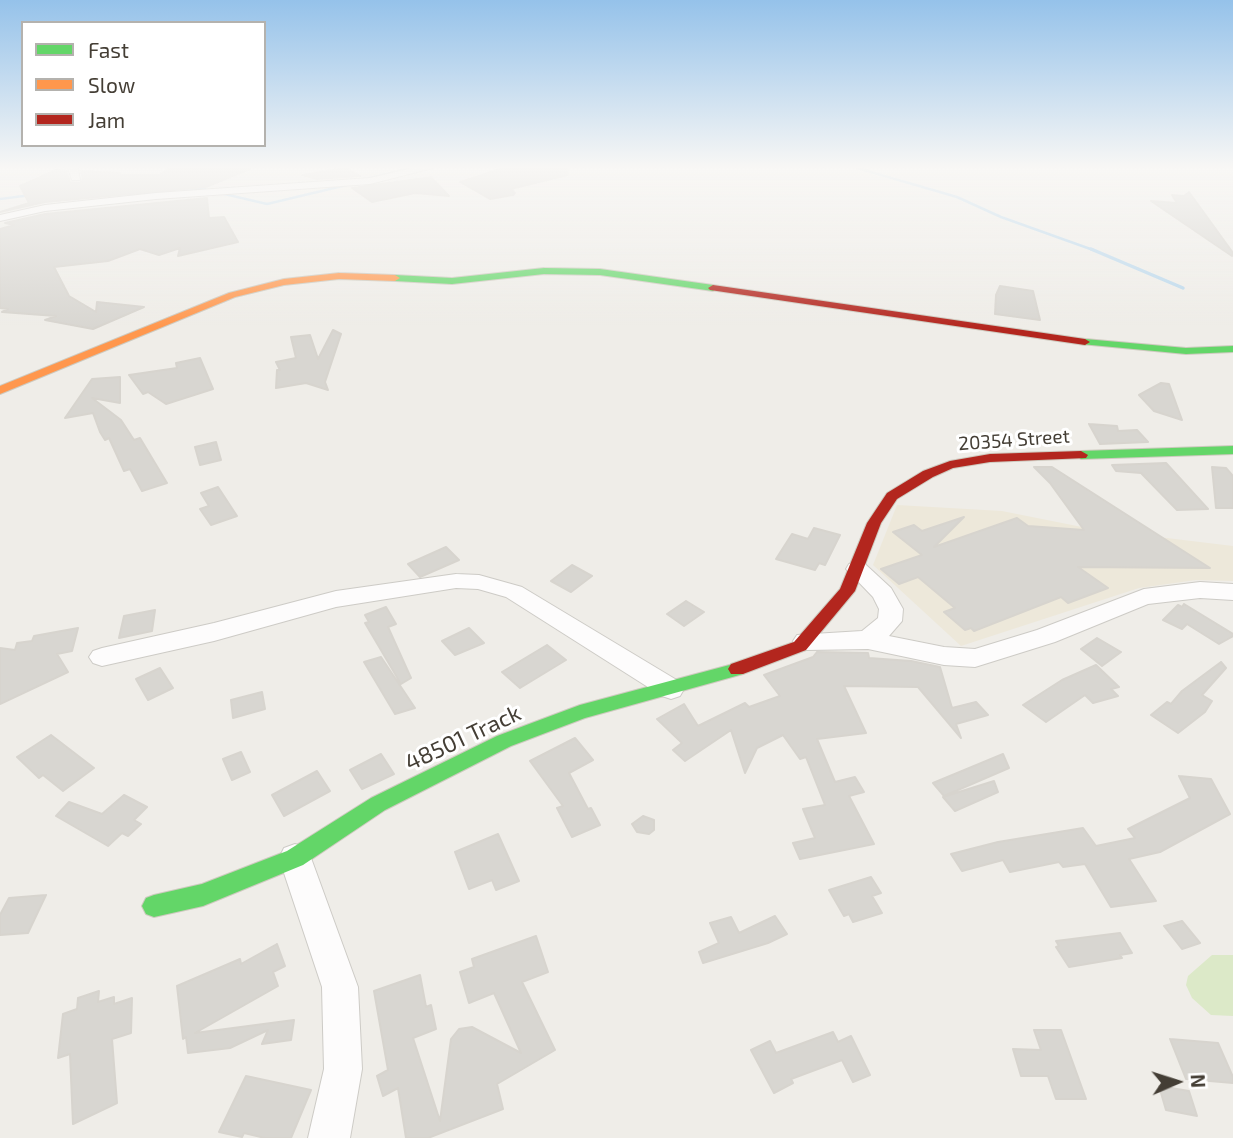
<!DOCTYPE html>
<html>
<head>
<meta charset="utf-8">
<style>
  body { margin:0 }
  #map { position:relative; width:1233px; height:1138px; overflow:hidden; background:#efede8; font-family:"Exo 2",sans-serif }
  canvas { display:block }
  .legend { position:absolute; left:21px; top:21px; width:245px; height:126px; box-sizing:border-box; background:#fff; border:2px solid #b4b2ae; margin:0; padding:9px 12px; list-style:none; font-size:21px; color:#443e35 }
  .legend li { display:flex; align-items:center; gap:14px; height:35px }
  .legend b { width:35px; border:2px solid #b4b2ae }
  .north { position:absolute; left:1142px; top:1047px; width:70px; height:70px; -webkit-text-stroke:5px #fff; paint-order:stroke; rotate:87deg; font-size:19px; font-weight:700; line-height:28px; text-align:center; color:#443e35 }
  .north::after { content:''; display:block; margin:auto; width:24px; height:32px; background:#443e35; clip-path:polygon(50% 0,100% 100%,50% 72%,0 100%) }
</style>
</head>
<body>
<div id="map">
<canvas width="1233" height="1138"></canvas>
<ul class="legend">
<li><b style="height:9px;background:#63d668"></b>Fast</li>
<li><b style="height:9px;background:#ff974d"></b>Slow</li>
<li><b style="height:9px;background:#b3261e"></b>Jam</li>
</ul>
<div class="north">N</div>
</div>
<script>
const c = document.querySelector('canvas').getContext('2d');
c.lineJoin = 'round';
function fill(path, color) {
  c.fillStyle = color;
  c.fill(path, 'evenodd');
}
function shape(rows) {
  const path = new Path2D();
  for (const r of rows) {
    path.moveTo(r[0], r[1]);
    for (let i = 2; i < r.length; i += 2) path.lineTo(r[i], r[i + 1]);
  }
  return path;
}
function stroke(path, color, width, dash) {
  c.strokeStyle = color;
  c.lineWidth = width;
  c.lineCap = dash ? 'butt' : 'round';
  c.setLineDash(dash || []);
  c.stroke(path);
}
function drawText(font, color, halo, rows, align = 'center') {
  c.font = font + ' "Exo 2",sans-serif';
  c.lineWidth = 6;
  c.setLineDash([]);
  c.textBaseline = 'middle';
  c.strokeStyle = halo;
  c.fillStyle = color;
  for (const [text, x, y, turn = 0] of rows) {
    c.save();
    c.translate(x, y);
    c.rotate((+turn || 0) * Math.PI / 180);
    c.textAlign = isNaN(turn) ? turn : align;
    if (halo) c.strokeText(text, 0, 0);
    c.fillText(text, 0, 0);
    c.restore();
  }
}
const education = shape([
  [897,505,1002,511,1092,529,1233,546,1233,581,1196,580,1139,588,961,646,873,565]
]);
const green = shape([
  [1212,955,1233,955,1233,1016,1211,1015,1192,998,1186,985,1188,976]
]);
const streamFar1 = shape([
  [857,168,957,197,1001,217,1096,251],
  [361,180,408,169],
  [184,188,203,189,267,204,351,184],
  [0,199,31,195]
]);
const stream = shape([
  [1091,249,1183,288]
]);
const building = shape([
  [170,168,250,169,206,187,45,202,0,212,29,203,20,186,56,170,66,171,70,182,80,183,83,180,81,171,120,173,118,175,159,175,170,168],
  [345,168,360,176,317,179,302,175,345,168],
  [503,168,567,168,568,175,511,189,515,193,513,195,490,199,460,182,503,168],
  [431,177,449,196,415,193,372,202,352,188,431,177],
  [1189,192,1233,253,1232,256,1151,201,1177,203,1172,195,1184,196,1189,192],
  [207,198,209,218,224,217,238,242,178,256,180,248,159,255,140,249,108,261,54,267,69,296,96,312,97,302,144,307,93,329,45,320,56,316,2,312,8,309,0,308,0,229,14,225,5,223,45,214,207,198],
  [1000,286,1033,291,1040,320,995,314,996,295,1000,286],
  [333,330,341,334,325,382,328,390,306,383,276,388,277,370,280,370,276,362,296,358,291,337,310,335,318,359,333,330],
  [200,358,213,389,166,404,148,392,143,394,129,375,177,368,176,363,200,358],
  [120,377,120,403,92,398,121,420,134,440,140,438,167,483,142,491,130,469,124,471,109,438,105,440,100,432,93,413,65,418,92,379,120,377],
  [1161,383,1169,384,1182,420,1154,411,1139,395,1161,383],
  [1089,424,1117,426,1118,431,1137,430,1148,442,1100,444,1089,424],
  [216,442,221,460,200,465,195,447,216,442],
  [1166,463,1208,509,1177,510,1141,473,1116,471,1112,465,1166,463],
  [1034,467,1052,467,1210,568,1078,567,1108,588,1068,603,1061,597,974,631,971,628,965,630,944,612,955,608,918,577,899,584,881,569,922,555,893,532,914,525,922,531,964,517,934,547,1017,518,1028,526,1084,530,1050,483,1034,467],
  [1212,467,1226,468,1233,476,1233,508,1216,508,1212,467],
  [218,487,237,516,211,525,200,509,209,506,201,493,218,487],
  [814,528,840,535,825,565,819,563,815,570,776,559,792,534,808,539,814,528],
  [446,547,459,560,420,577,408,564,446,547],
  [572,565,592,576,571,592,551,581,572,565],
  [686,601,704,612,684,626,667,614,686,601],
  [1184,604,1233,634,1233,636,1219,644,1187,624,1182,629,1163,620,1178,605,1182,607,1184,604],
  [386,607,396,624,388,627,411,678,401,684,365,623,369,622,365,615,386,607],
  [155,610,152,631,119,638,124,616,155,610],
  [78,628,72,651,57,654,68,672,0,704,0,648,15,650,17,643,32,641,34,636,78,628],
  [469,628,484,643,455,655,442,641,469,628],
  [1097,638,1121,652,1102,666,1081,649,1097,638],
  [547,645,566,660,520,688,502,672,547,645],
  [817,652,868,653,869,658,911,661,940,667,952,708,976,702,988,715,956,724,961,738,918,687,844,686,866,733,817,739,835,782,855,777,864,792,849,796,874,844,800,859,793,843,815,838,803,809,825,805,806,757,800,759,783,735,757,748,745,773,731,730,685,761,673,750,682,743,657,719,684,704,698,726,745,703,749,707,780,696,764,675,813,657,817,652],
  [381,657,415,708,395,714,364,662,381,657],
  [1221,662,1226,668,1202,695,1212,701,1205,712,1178,733,1151,715,1167,702,1171,704,1182,691,1221,662],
  [1096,665,1119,687,1111,689,1118,696,1093,703,1085,695,1046,722,1023,705,1062,680,1096,665],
  [160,668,173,688,148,700,136,679,160,668],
  [262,692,265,709,233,718,231,700,262,692],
  [51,735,94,768,63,791,43,775,39,778,17,757,51,735],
  [575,738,593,760,569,773,588,809,591,808,600,825,572,837,557,808,563,806,530,761,575,738],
  [241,752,250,772,232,780,223,759,241,752],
  [381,754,394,774,362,789,350,770,381,754],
  [1003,754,1009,768,944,796,933,783,1003,754],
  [317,771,330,791,284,816,272,795,317,771],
  [1179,776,1211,779,1230,814,1160,852,1129,859,1156,901,1111,907,1085,864,1063,867,1059,862,1010,872,1003,860,962,871,951,854,998,842,1083,828,1096,846,1135,838,1128,829,1190,798,1179,776],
  [994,781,998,792,955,811,943,797,994,781],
  [124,795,147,807,134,820,141,824,128,836,122,833,108,846,56,816,69,802,102,814,124,795],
  [643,816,654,820,654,830,649,834,637,832,632,824,643,816],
  [498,834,519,881,496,890,492,880,469,889,455,852,498,834],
  [871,877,881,893,872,896,882,913,853,922,849,914,844,916,829,890,871,877],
  [46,895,28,933,0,935,0,915,9,898,46,895],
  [775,916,787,934,768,943,703,963,699,952,719,943,710,923,731,917,739,933,775,916],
  [1182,921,1200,943,1182,949,1164,926,1182,921],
  [1120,933,1132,953,1120,955,1122,958,1069,967,1056,947,1059,946,1056,941,1120,933],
  [536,936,548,972,522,982,555,1050,497,1084,503,1109,428,1138,406,1138,398,1088,383,1096,377,1076,388,1070,374,991,420,975,426,1007,431,1005,436,1029,413,1038,440,1121,451,1039,459,1029,472,1027,521,1053,494,993,469,1003,460,972,474,967,472,959,536,936],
  [277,944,285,966,273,972,278,986,195,1033,294,1020,291,1040,262,1044,268,1030,230,1048,188,1053,186,1037,183,1039,177,986,240,959,241,964,277,944],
  [99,991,98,1002,114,997,114,1004,132,998,131,1033,112,1039,117,1103,73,1124,70,1054,58,1058,63,1014,77,1009,78,998,99,991],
  [1034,1030,1061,1030,1086,1099,1056,1099,1048,1076,1021,1076,1013,1049,1041,1050,1034,1030],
  [833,1032,838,1042,851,1036,870,1075,853,1082,842,1060,791,1079,793,1083,774,1093,751,1050,770,1041,776,1053,833,1032],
  [1170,1039,1218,1043,1233,1077,1233,1083,1186,1079,1170,1039],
  [246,1076,311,1090,291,1138,265,1138,244,1133,242,1137,219,1132,246,1076],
  [1159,1086,1189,1091,1197,1116,1166,1110,1159,1086]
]);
const street = shape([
  [68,168,78,168,80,180,72,180,68,168],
  [413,168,433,168,370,184,156,199,45,211,0,221,0,215,45,205,156,193,370,178,413,168],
  [857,562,865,564,891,588,903,609,902,621,889,636,944,647,975,649,1037,630,1144,589,1200,582,1233,584,1233,600,1200,598,1148,604,1055,642,975,667,944,665,868,649,806,650,797,647,793,641,797,635,862,631,878,618,879,609,873,597,846,569,849,564,857,562],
  [456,574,479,575,522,587,680,682,684,689,680,696,671,699,662,696,506,597,478,589,456,588,336,607,214,641,102,666,93,663,89,657,93,651,102,648,214,623,336,591,456,574],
  [295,844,306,848,311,858,358,987,362,1069,350,1138,308,1138,324,1069,322,987,279,858,284,848,295,844]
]);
const fast = shape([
  [544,268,600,269,713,285,718,288,713,291,600,275,544,274,452,284,395,281,390,278,395,275,452,278,544,268],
  [1085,339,1186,348,1233,346,1233,352,1186,354,1081,344,1081,340,1085,339],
  [1233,446,1233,454,1081,459,1074,455,1081,451,1233,446],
  [737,663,743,664,746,669,743,674,585,718,511,746,385,810,303,865,203,906,154,917,146,914,142,906,146,898,154,895,202,884,287,851,371,798,497,736,580,705,737,663]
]);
const slow = shape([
  [339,273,395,275,400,278,395,281,339,279,284,285,235,297,0,394,0,386,229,293,284,279,339,273]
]);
const jam = shape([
  [713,285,1085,339,1090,342,1085,345,710,290,708,288,713,285],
  [1081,451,1088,455,1086,458,990,462,953,468,933,477,897,499,881,523,855,591,806,650,743,674,731,674,728,669,731,664,794,642,840,589,867,523,887,493,923,471,950,461,990,454,1081,451]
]);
const streetNames = [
  ["20354 Street",1014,440,-4]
];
const nearStreetnames = [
  ["48501 Track",463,738,-25]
];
fill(education, '#ede8da');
fill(green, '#dce9c8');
stroke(streamFar1, '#b9d7ec', 2.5);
stroke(stream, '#b9d7ec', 3.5);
fill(building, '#d8d6d1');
stroke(building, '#d7d4ce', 2);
stroke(street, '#cdcbc6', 2);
stroke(fast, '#cecabf', 2);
stroke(slow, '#cecabf', 2);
stroke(jam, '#cecabf', 2);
fill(street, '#fdfcfc');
fill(fast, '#63d668');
fill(slow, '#ff974d');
fill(jam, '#b3261e');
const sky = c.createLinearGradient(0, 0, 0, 328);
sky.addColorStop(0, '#95c2ea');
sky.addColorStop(0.51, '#f8f7f5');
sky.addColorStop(1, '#f8f7f500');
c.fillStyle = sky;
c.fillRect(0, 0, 1233, 328);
drawText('19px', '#443e35', '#fff', streetNames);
drawText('23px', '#443e35', '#fff', nearStreetnames);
</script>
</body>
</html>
